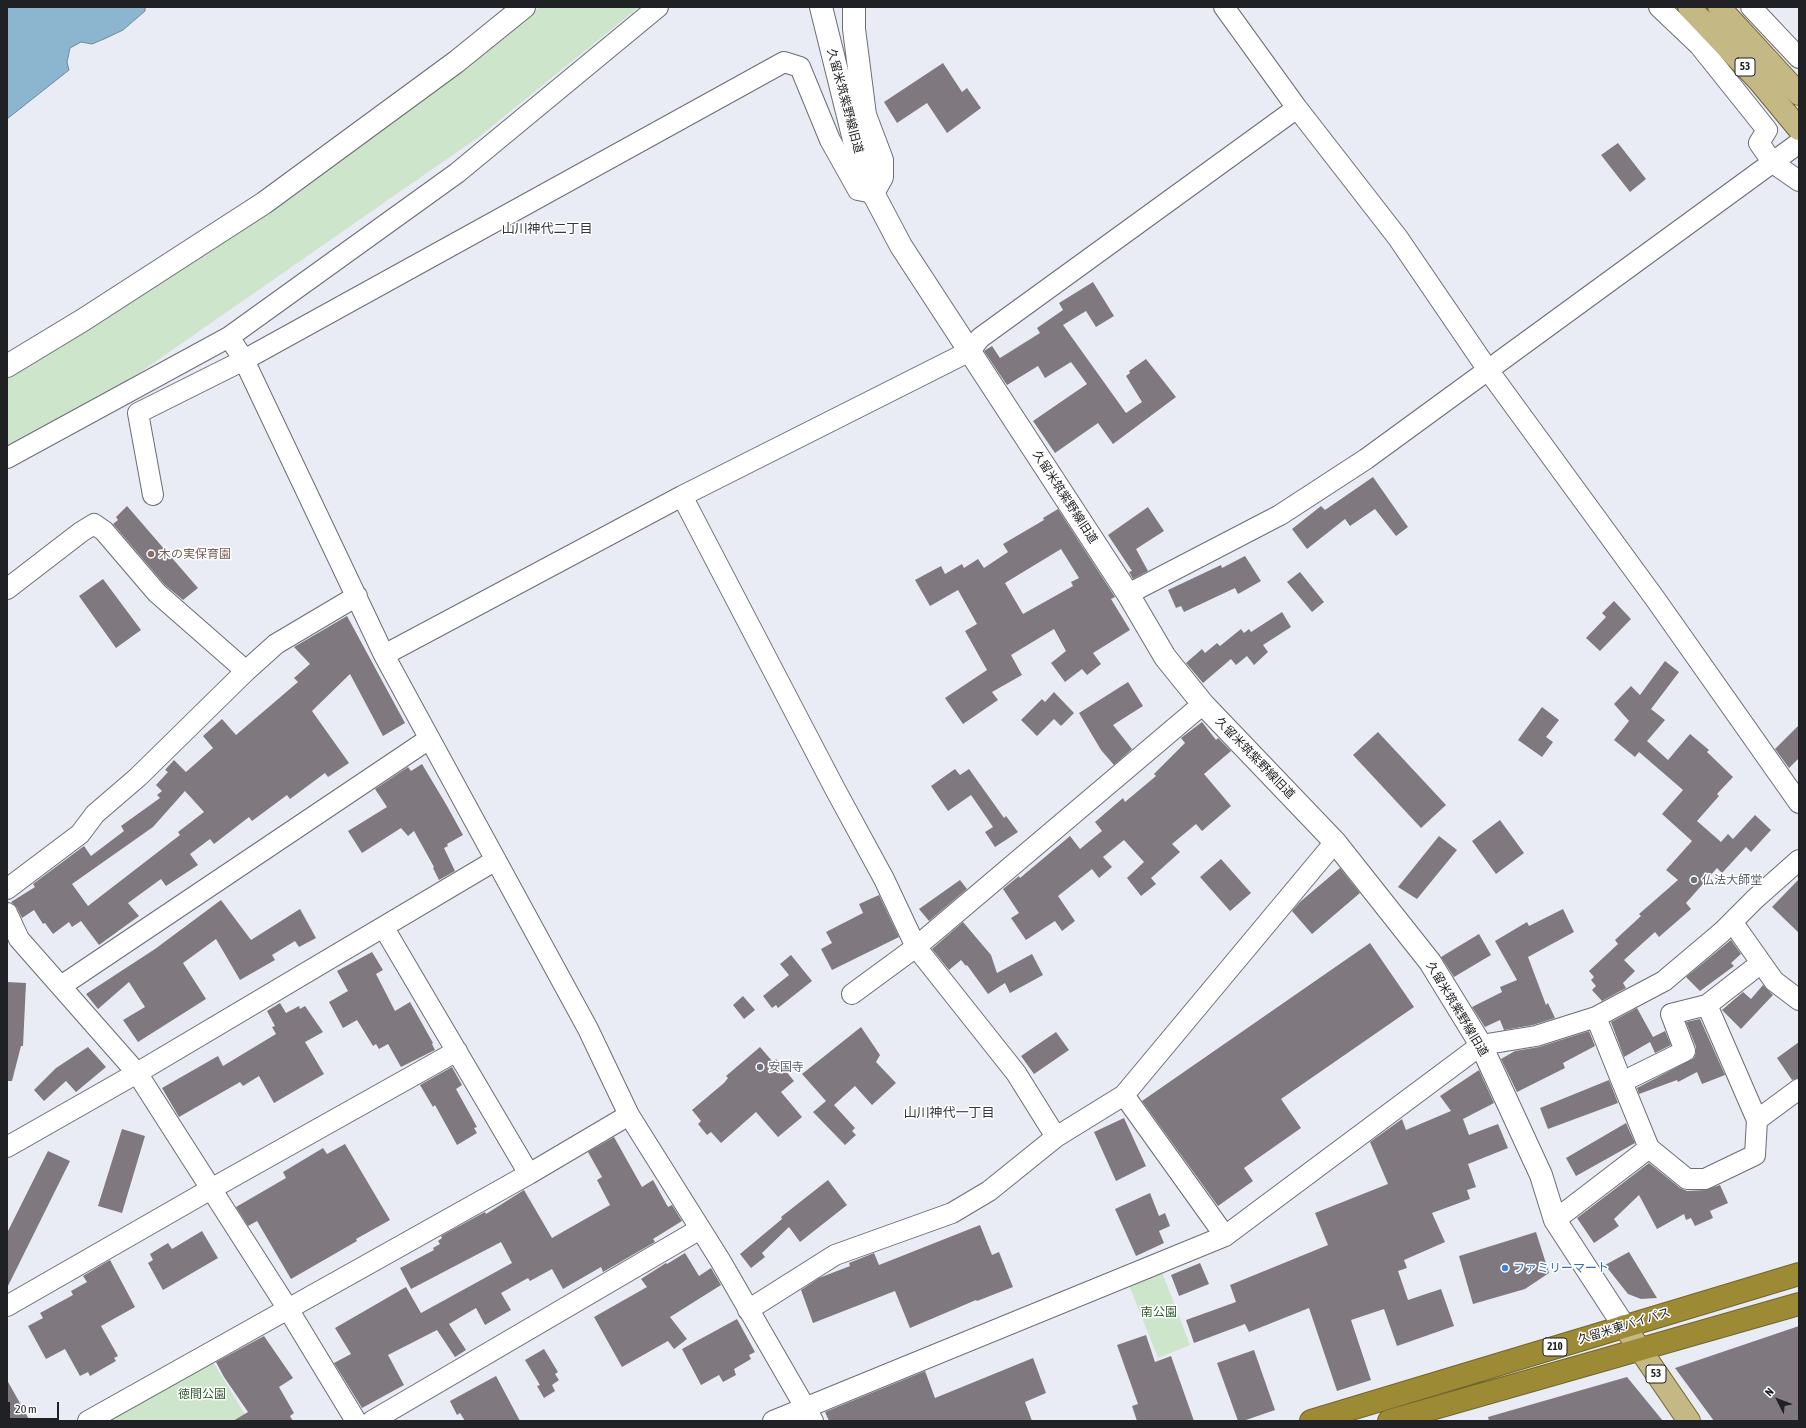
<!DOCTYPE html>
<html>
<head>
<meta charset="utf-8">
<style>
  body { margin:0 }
  #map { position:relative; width:1806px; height:1428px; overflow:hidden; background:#e9ecf5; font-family:"Asap Condensed",sans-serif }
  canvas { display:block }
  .frame { position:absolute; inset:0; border:8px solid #202124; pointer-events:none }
  .north { position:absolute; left:1758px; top:1380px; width:40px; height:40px; -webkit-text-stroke:3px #fff; paint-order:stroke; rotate:312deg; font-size:11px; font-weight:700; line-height:16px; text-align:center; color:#202124 }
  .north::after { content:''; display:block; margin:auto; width:14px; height:18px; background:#202124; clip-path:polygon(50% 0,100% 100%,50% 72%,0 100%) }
  .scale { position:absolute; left:8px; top:1402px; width:51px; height:18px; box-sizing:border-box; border:2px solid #202124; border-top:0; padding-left:5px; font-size:12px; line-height:14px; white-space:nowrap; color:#202124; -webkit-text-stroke:3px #fff; paint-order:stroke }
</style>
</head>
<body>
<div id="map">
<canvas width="1806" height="1428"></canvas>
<div class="frame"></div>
<div class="north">N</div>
<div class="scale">20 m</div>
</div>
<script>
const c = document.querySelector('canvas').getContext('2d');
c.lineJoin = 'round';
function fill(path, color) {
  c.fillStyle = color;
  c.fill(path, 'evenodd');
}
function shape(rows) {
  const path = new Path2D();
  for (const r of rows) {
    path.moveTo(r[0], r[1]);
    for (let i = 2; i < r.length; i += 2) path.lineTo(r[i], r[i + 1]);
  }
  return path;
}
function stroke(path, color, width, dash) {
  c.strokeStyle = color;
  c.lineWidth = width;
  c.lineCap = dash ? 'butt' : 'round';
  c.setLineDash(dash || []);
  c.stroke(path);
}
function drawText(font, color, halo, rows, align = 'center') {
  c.font = font + ' "Asap Condensed","Noto Sans JP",sans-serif';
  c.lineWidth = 3;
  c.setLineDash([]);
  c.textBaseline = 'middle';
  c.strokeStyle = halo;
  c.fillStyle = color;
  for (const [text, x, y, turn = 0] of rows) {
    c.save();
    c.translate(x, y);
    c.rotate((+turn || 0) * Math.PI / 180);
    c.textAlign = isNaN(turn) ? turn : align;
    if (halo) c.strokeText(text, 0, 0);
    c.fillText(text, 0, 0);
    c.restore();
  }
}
const green = shape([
  [540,7,639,7,480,136,106,396,7,451,7,379,209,251,469,63],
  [1160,1267,1190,1345,1158,1358,1127,1280],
  [211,1359,249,1421,100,1421]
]);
const water = shape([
  [7,7,145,7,145,11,123,30,104,39,92,44,81,42,70,48,67,62,69,70,7,119,7,7]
]);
const building = shape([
  [943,63,962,92,967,88,981,108,947,133,927,103,897,123,884,102],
  [1618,143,1646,179,1630,192,1601,155],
  [1093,282,1114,316,1096,327,1086,311,1063,325,1126,413,1142,402,1126,376,1130,373,1129,371,1146,359,1176,397,1113,444,1098,423,1055,453,1033,421,1087,384,1071,362,1045,378,1038,366,1007,385,984,351,992,346,1000,358,1040,333,1037,328,1063,310,1059,303],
  [1373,477,1408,527,1396,536,1375,509,1350,526,1345,519,1307,549,1292,529,1321,506,1325,510],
  [127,506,198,588,183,600,165,585,113,524,118,520,116,517],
  [1148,507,1164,531,1136,549,1148,571,1133,579,1129,572,1132,571,1108,535],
  [1058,509,1115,597,1111,599,1130,630,1093,653,1101,664,1087,675,1082,669,1065,682,1051,663,1066,651,1054,629,1011,655,1022,675,992,692,998,700,963,724,945,698,987,670,965,631,977,624,958,590,930,606,915,580,941,566,945,574,962,564,964,568,978,559,984,568,1008,552,1003,544,1044,520,1043,518],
  [1061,549,1079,578,1071,582,1073,586,1023,614,1005,583],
  [1245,556,1261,581,1238,594,1235,588,1184,612,1181,606,1176,608,1168,590,1221,565,1222,568],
  [1300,572,1324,602,1312,612,1287,582],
  [103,579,141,630,116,648,79,596],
  [1614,601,1631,619,1600,651,1586,638,1606,617,1602,613],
  [1282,612,1291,627,1263,645,1268,652,1254,665,1247,656,1236,665,1231,659,1203,683,1186,663,1202,649,1205,653,1217,643,1220,646,1241,629,1244,633,1249,629,1251,632],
  [347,616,405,723,383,736,350,674,312,711,349,763,328,777,325,773,290,799,287,795,252,821,249,817,214,844,210,839,190,854,198,865,166,886,161,879,128,903,139,916,99,945,81,921,72,927,69,922,53,934,45,923,43,924,34,910,22,918,17,908,11,902,35,887,33,884,84,846,91,856,124,831,121,826,160,798,157,795,162,791,156,785,168,772,165,770,174,760,186,772,213,748,203,736,222,719,236,735,298,682,294,678,310,664,294,647],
  [185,791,204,812,178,832,180,835,88,906,72,884,153,827],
  [1665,661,1679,672,1651,709,1665,720,1647,741,1668,760,1690,734,1709,750,1707,752,1733,777,1717,794,1719,796,1697,821,1721,842,1728,834,1733,839,1755,815,1771,830,1751,852,1746,847,1722,873,1717,868,1686,903,1691,909,1659,937,1655,932,1624,960,1635,971,1623,983,1626,988,1602,1001,1592,990,1596,986,1591,980,1594,977,1589,971,1618,944,1615,940,1641,916,1639,914,1678,880,1666,870,1692,841,1662,814,1683,790,1639,752,1635,757,1614,740,1629,721,1614,704,1631,686,1640,695],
  [1128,682,1143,706,1113,725,1132,749,1114,765,1101,750,1079,713],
  [1054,692,1074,713,1061,726,1054,719,1037,736,1021,720,1042,699,1045,702],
  [1542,707,1559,720,1546,737,1553,742,1542,757,1518,740],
  [1202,722,1216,740,1218,738,1231,751,1204,774,1231,806,1202,831,1196,824,1172,844,1180,852,1151,878,1156,884,1141,896,1127,878,1144,862,1124,840,1103,857,1112,867,1099,878,1092,869,1058,896,1075,921,1062,931,1055,921,1026,940,1011,918,1019,913,1003,889,1019,876,1020,878,1070,836,1080,849,1102,831,1095,822,1123,798,1125,802,1156,776,1154,774,1185,743,1181,738],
  [1799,725,1799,758,1789,768,1775,749],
  [1378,732,1446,805,1421,828,1353,755],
  [422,764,447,806,463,835,447,844,448,846,444,848,455,871,439,880,433,868,434,867,414,831,408,836,401,828,362,853,348,831,387,807,375,789,408,767,411,771],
  [955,769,960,775,969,769,1004,818,1006,816,1018,832,995,847,985,832,993,827,971,795,948,811,931,786],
  [1500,820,1524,853,1496,874,1472,841],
  [1439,836,1457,850,1417,899,1398,887],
  [1221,859,1251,893,1230,911,1200,877],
  [1340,868,1360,893,1312,934,1292,911,1300,902],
  [1799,879,1799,933,1772,907],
  [960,880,967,889,929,921,919,909],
  [879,895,899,937,832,970,821,949,832,943,826,932,863,913,859,904],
  [221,900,251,940,300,909,316,938,299,947,295,941,272,955,275,960,240,980,216,939,183,963,206,999,138,1042,123,1020,145,1007,129,982,98,1009,86,994,155,949],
  [1563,909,1574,932,1528,957,1546,1005,1548,1003,1555,1018,1533,1025,1504,1030,1500,1020,1485,1027,1472,1007,1502,992,1500,987,1517,980,1495,941,1527,922,1529,926],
  [963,922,991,955,997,973,1032,954,1043,975,1010,993,1005,983,988,994,967,965,966,966,961,960,949,970,932,949],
  [1479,934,1491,955,1454,977,1441,957],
  [1731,940,1741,954,1731,963,1734,966,1700,991,1686,977],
  [1370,943,1414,1007,1281,1099,1301,1128,1244,1168,1253,1181,1218,1206,1142,1101],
  [372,952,383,970,376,974,395,1011,410,1002,433,1043,432,1044,435,1050,401,1067,388,1044,379,1049,376,1044,373,1046,357,1020,343,1028,329,1002,348,991,337,971],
  [791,955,812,981,778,1008,776,1005,772,1008,763,996,789,975,780,964],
  [7,982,26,983,23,1046,21,1046,12,1081,7,1081],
  [1763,985,1773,995,1741,1029,1722,1010,1743,992,1751,999],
  [743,996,755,1010,744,1019,733,1005],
  [280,1003,286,1013,299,1006,300,1009,305,1006,323,1032,305,1042,324,1074,274,1103,259,1076,243,1086,240,1082,179,1117,162,1088,218,1056,223,1066,276,1034,272,1027,275,1026,267,1011],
  [1637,1008,1653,1037,1665,1031,1671,1045,1655,1053,1650,1042,1624,1057,1611,1022],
  [1700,1019,1725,1075,1702,1084,1697,1072,1678,1082,1677,1080,1639,1094,1637,1088,1694,1058,1696,1053,1696,1047,1686,1022],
  [861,1027,880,1055,876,1062,896,1083,872,1105,855,1086,834,1105,855,1128,852,1131,856,1135,845,1145,813,1112,826,1101,802,1074],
  [1589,1031,1595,1046,1563,1063,1565,1068,1517,1092,1501,1059,1515,1051,1539,1047],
  [1056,1032,1069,1050,1034,1074,1021,1056],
  [1799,1042,1799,1078,1792,1080,1777,1058],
  [88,1047,106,1067,76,1092,66,1081,44,1101,34,1090,56,1068],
  [760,1047,773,1062,776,1059,794,1081,781,1092,802,1117,778,1137,756,1112,721,1143,711,1132,707,1135,698,1124,701,1121,692,1110,724,1083,728,1078,726,1076],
  [452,1067,462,1085,456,1089,477,1127,474,1128,477,1133,457,1145,435,1105,433,1107,420,1085],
  [1479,1070,1494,1103,1463,1119,1469,1135,1498,1124,1508,1148,1468,1164,1476,1187,1467,1190,1470,1199,1432,1213,1445,1242,1404,1260,1407,1268,1398,1271,1408,1300,1441,1289,1454,1326,1397,1346,1384,1309,1351,1320,1371,1380,1337,1391,1309,1308,1249,1332,1245,1324,1194,1343,1186,1320,1236,1302,1230,1285,1328,1245,1315,1213,1388,1184,1370,1142,1402,1119,1406,1130,1451,1111,1440,1096],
  [1609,1080,1618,1103,1548,1129,1540,1108],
  [1124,1118,1146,1166,1116,1181,1094,1132],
  [1626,1123,1635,1143,1576,1176,1566,1158],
  [122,1129,145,1136,122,1213,98,1206],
  [614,1137,642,1187,653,1180,668,1207,672,1205,682,1221,653,1239,655,1242,634,1254,603,1272,601,1267,563,1289,552,1269,530,1281,528,1278,501,1293,511,1310,485,1325,476,1308,449,1324,466,1350,455,1357,437,1330,388,1355,404,1385,362,1408,334,1363,351,1354,335,1328,406,1287,421,1313,512,1263,501,1242,411,1289,400,1268,434,1250,433,1248,440,1244,438,1241,442,1238,441,1236,485,1212,486,1214,524,1190,552,1238,610,1205,597,1180,602,1177,588,1152],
  [345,1144,390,1220,356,1239,357,1241,291,1279,257,1221,248,1226,236,1207,286,1178,283,1172,323,1148,327,1154],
  [48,1151,70,1161,7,1288,7,1233],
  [1649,1163,1680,1188,1687,1191,1705,1190,1720,1185,1728,1203,1710,1211,1713,1218,1695,1226,1691,1218,1686,1220,1684,1214,1657,1229,1639,1195,1614,1219,1619,1226,1594,1243,1577,1218],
  [828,1180,847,1205,800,1242,789,1227,762,1253,765,1257,751,1268,740,1254,782,1219,781,1217],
  [1150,1193,1159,1216,1165,1213,1170,1226,1159,1231,1164,1243,1136,1256,1115,1209],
  [980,1225,992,1255,999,1252,1013,1287,977,1301,976,1300,910,1328,895,1291,813,1323,801,1290,819,1278,850,1266,849,1263,874,1253,879,1265],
  [202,1231,218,1258,163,1290,148,1263,153,1260,150,1254,168,1243,172,1249],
  [1536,1232,1549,1273,1525,1289,1473,1304,1459,1256],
  [1629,1252,1657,1298,1641,1299,1628,1294,1605,1265],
  [685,1253,699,1276,711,1268,721,1285,670,1317,687,1339,674,1349,668,1341,622,1367,594,1317,647,1287,641,1279,666,1263,667,1264],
  [110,1260,135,1307,101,1326,118,1356,114,1358,116,1361,90,1376,88,1372,80,1376,65,1349,46,1359,28,1326,43,1318,40,1313,73,1295,71,1291,87,1282,83,1276],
  [1200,1263,1209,1284,1179,1296,1171,1275],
  [737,1319,755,1352,749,1355,751,1359,734,1369,736,1375,723,1382,719,1375,701,1385,682,1349],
  [1799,1326,1799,1421,1714,1421,1675,1368],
  [1146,1335,1155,1362,1171,1356,1194,1421,1137,1421,1132,1406,1138,1404,1117,1345],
  [264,1336,293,1378,279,1387,294,1413,290,1416,293,1421,233,1421,248,1412,224,1377,216,1362],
  [544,1349,558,1372,555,1374,559,1380,552,1385,555,1391,544,1398,537,1386,540,1385,525,1360],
  [1254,1350,1275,1410,1243,1421,1238,1421,1217,1363],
  [1033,1358,1046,1393,1025,1402,1032,1421,829,1421,825,1412,925,1371,935,1398],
  [496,1376,520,1421,465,1421,460,1413,457,1415,450,1401],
  [1627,1377,1663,1421,1489,1421,1488,1417],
  [7,1380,30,1421,7,1421]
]);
const street = shape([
  [1224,7,1297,108,1398,238,1488,370,1656,600,1799,803],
  [1659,7,1699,45,1767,130,1759,143,1773,163,1799,181],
  [1751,7,1799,58],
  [229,337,457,173,658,7],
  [7,458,229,337,244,360,384,655,588,1029,629,1115],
  [153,495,138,413,244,360,784,62,800,67,830,140,858,190,873,193],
  [682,496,835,789,884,879,916,947,1016,1073,1056,1137],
  [7,589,81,532,94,524,104,531,157,593,246,671],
  [1128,594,1280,515,1366,459,1799,143],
  [384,655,682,496,970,351,980,338,1297,108],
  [7,889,80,834,95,814,138,777,246,671,276,644,357,596],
  [7,913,19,939,137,1073,288,1309,356,1421],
  [1733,923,1774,981,1799,1000],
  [384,928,529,1174],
  [61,986,429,739],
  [852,994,916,947,1203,704],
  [1707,1005,1761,963],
  [1596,1017,1622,1082,1649,1148,1687,1179,1705,1179,1755,1155,1757,1120,1707,1005,1671,1014,1685,1051,1622,1082],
  [1124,1095,1225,1236],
  [1757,1120,1799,1089],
  [7,1147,137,1073,496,860],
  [1555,1220,1649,1148],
  [7,1306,211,1189,457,1051],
  [748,1310,835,1255,952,1213,989,1191,1056,1137,1124,1095,1335,842],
  [88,1421,529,1174,629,1115,720,1260,813,1421],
  [372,1421,700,1229],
  [773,1421,1225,1236,1481,1045,1536,1036,1596,1017,1664,981,1722,932,1755,899,1799,860]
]);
const secondary = shape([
  [821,7,854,140,873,193,901,246,1128,594,1165,657,1203,704,1335,842,1430,962,1481,1045,1541,1175,1555,1220,1624,1326],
  [854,7,854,29,865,115,882,160,882,177,873,193],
  [7,366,83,320,264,203,456,62,524,7]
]);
const primary = shape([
  [1689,7,1760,82,1799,129],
  [1719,7,1799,94],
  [1624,1326,1689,1421]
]);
const highway = shape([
  [1311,1421,1799,1274],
  [1389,1421,1799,1304]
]);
const markers = [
  [151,554,4,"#8d6e63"],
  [1694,880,4,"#6b7280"],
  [760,1067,4,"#6b7280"],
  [1505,1268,4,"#3f7fe0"]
];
const shields = [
  [1745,67,20],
  [1555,1347,24],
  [1656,1374,20]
];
const shieldNames = [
  ["53",1745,67],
  ["210",1555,1347],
  ["53",1656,1374]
];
const streetNames = [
  ["久留米筑紫野線旧道",845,101,75],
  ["久留米筑紫野線旧道",1065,497,57],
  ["久留米筑紫野線旧道",1255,758,46],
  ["久留米筑紫野線旧道",1457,1009,59],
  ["久留米東バイパス",1624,1326,-17]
];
const educationNames = [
  ["木の実保育園",159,554]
];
const worshipNames = [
  ["仏法大師堂",1702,880],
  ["安国寺",768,1067]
];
const shopNames = [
  ["ファミリーマート",1513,1268]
];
const parkNames = [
  ["南公園",1159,1312],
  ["徳間公園",202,1394]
];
const neighbourhoodNames = [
  ["山川神代二丁目",547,229],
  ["山川神代一丁目",949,1113]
];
fill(green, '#cce5cb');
fill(water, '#8cb5d0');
stroke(water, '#6c899c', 1);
fill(building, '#80787f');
stroke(street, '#6b6d75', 22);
stroke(secondary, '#6b6d75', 24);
stroke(primary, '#71652e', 24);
stroke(highway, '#71652e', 24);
stroke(street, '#fff', 20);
stroke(secondary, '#fff', 22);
stroke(primary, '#c4b985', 22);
stroke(highway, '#9c8a34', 22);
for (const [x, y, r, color] of markers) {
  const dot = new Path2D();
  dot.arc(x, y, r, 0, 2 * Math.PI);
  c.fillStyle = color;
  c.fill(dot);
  stroke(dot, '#fff', 1.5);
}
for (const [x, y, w] of shields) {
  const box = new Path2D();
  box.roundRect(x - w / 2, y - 9, w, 18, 3);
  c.fillStyle = '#fff';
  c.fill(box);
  stroke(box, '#202124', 1);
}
drawText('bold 11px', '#202124', null, shieldNames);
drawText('12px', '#202124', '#fff', streetNames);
drawText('12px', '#785e54', '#fff', educationNames, 'left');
drawText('12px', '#5b616d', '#fff', worshipNames, 'left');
drawText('12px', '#366cbe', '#fff', shopNames, 'left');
drawText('12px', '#2a582a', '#fff', parkNames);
drawText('13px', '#33363d', '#fff', neighbourhoodNames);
</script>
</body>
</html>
